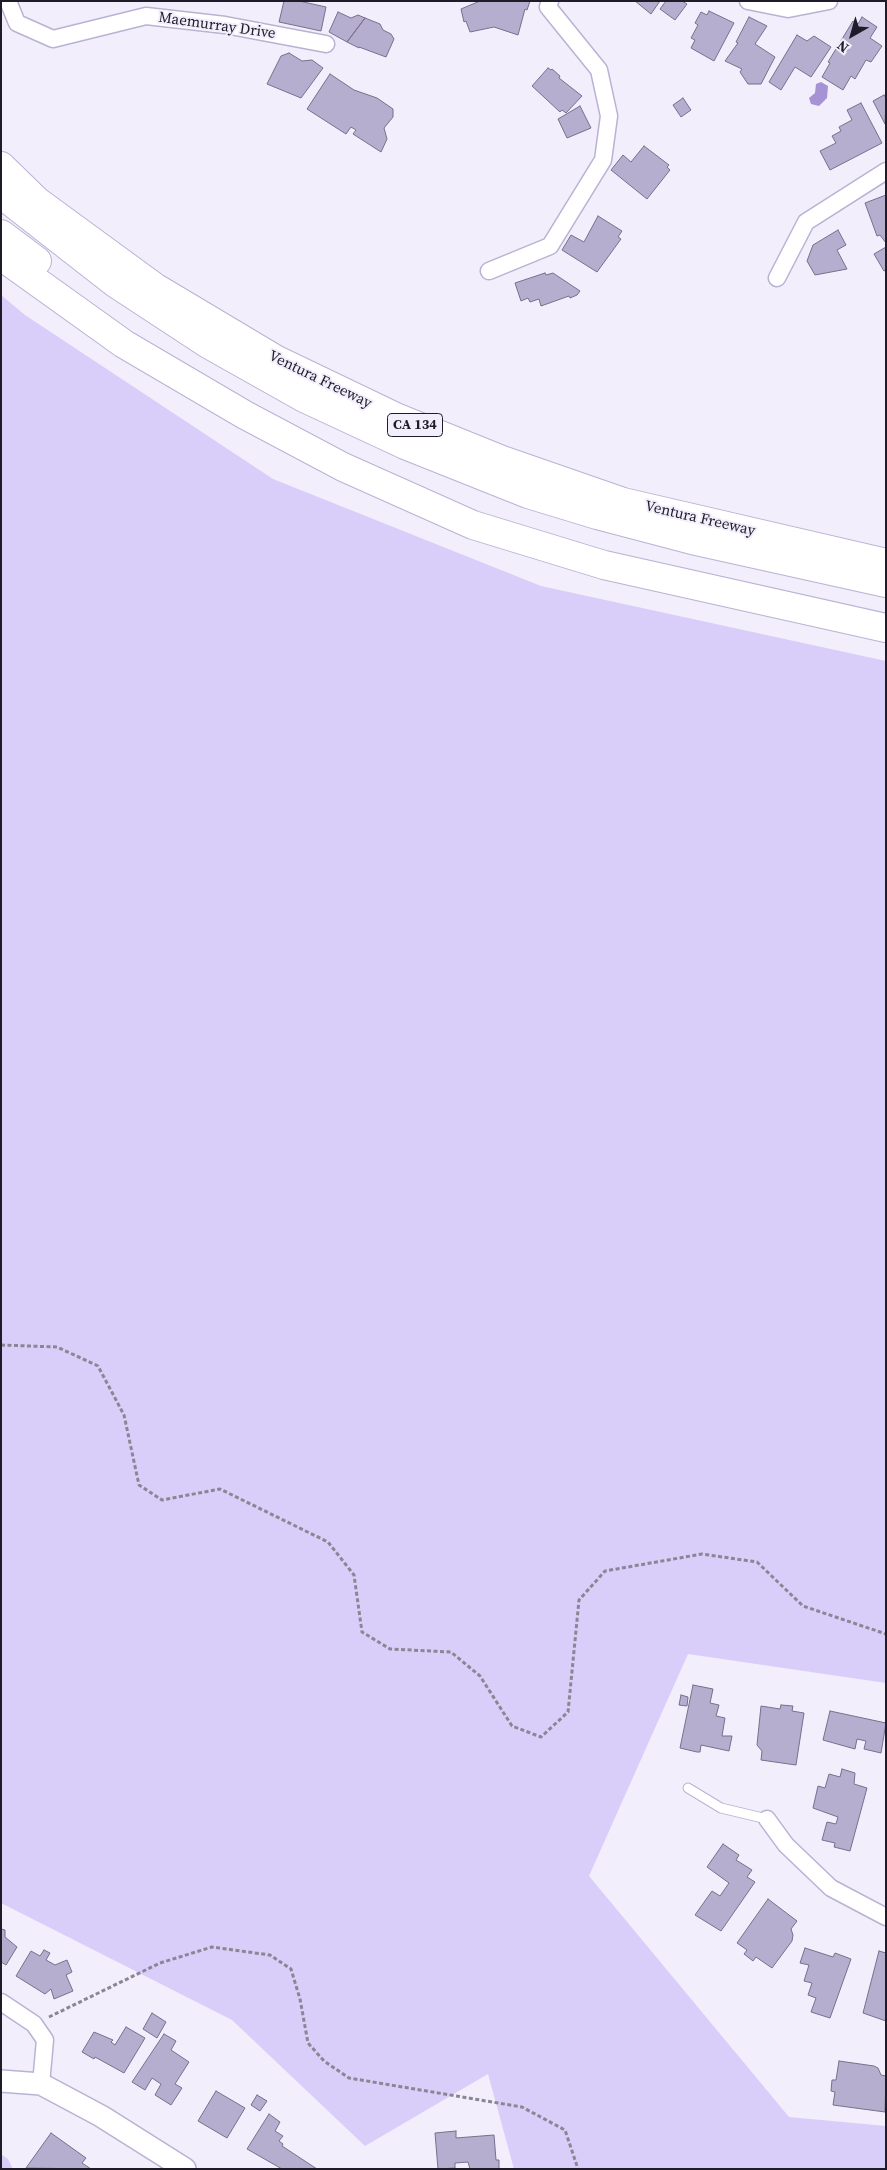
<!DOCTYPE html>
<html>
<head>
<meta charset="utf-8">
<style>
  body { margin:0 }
  #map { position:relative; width:887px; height:2170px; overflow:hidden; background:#f2eefc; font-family:"Source Serif 4",serif }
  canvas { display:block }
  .frame { position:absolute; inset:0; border:2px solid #1f1b28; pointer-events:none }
  .north { position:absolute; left:827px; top:10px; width:50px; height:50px; -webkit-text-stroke:4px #f2eefc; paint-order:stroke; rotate:218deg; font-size:14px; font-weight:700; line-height:20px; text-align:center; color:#1f1b28 }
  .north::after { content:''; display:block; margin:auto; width:18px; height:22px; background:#1f1b28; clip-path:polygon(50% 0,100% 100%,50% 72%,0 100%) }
</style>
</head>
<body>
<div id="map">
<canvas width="887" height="2170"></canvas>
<div class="frame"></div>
<div class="north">N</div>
</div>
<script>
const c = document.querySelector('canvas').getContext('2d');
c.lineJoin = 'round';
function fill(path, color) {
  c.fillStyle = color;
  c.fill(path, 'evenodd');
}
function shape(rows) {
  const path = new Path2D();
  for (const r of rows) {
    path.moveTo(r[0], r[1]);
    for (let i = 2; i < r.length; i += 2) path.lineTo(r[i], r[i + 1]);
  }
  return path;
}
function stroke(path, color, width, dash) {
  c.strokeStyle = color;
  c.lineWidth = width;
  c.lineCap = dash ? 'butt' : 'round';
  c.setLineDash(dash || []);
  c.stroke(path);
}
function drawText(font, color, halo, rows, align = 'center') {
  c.font = font + ' "Source Serif 4",serif';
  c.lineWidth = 4;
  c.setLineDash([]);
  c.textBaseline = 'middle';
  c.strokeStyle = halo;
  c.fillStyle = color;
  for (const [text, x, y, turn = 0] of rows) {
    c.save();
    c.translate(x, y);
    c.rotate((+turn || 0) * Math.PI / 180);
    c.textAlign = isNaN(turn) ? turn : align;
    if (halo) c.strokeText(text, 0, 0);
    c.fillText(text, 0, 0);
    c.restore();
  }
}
const green = shape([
  [1,295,25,315,273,479,541,586,886,661,886,1683,688,1654,589,1876,789,2117,886,2126,886,2169,514,2169,488,2074,365,2146,232,2020,1,1903],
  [1,2154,8,2159,13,2169,1,2169]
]);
const water = shape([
  [821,82,828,86,827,98,819,106,811,104,809,98,815,93,816,84]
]);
const building = shape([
  [284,1,299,1,326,7,321,31,279,22,284,1],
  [480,1,530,1,527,10,525,9,518,35,494,27,470,32,466,21,464,22,461,9,480,1],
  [635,1,660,1,651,14,635,1],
  [666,1,682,1,687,4,675,20,660,9,666,1],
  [709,11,734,23,714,61,691,48,695,40,691,38,698,25,695,23,701,12,707,15,709,11],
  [338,12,351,18,358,15,365,18,347,42,329,32,338,12],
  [749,17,767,26,755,44,775,57,761,84,748,84,740,72,742,69,725,61,738,43,736,42,749,17],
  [862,17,877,27,870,38,882,46,871,62,866,60,855,79,851,76,843,90,822,77,830,63,828,62,853,21,858,24,862,17],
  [365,18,380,24,383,30,391,34,394,39,386,57,359,47,359,48,347,42,365,18],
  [797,35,807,41,814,36,831,47,811,77,795,67,781,90,769,82,797,35],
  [289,53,302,61,312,60,323,68,301,98,267,84,281,56,289,53],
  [548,68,551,70,552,69,560,76,559,78,582,96,566,113,562,110,560,112,532,86,548,68],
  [330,74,354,90,377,98,393,109,393,117,384,128,387,139,381,152,353,134,356,130,351,127,346,134,307,109,330,74],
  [884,95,886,98,885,124,873,101,884,95],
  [683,98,691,110,681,117,673,105,683,98],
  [861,103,882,143,830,170,820,151,836,143,832,136,841,131,839,127,852,120,847,110,861,103],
  [580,106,591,128,567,138,558,119,580,106],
  [644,146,669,165,667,167,670,170,647,199,611,170,623,155,631,162,644,146],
  [886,195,886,243,880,235,877,236,865,203,886,195],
  [598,216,622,231,618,237,621,239,597,272,562,250,571,235,584,242,598,216],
  [838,230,846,245,837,250,847,269,815,275,807,261,813,245,838,230],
  [886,247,886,270,884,271,874,254,886,247],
  [545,273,546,275,553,273,580,291,577,295,570,298,569,296,541,306,539,299,530,302,528,298,521,301,515,283,545,273],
  [693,1685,713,1689,710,1703,719,1705,716,1716,725,1718,722,1736,732,1736,729,1751,701,1745,700,1752,697,1752,680,1748,693,1685],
  [681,1695,688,1697,687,1706,679,1705,681,1695],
  [781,1705,793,1706,792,1711,804,1713,796,1765,761,1760,762,1751,757,1745,761,1706,780,1709,781,1705],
  [830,1711,886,1723,881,1753,864,1749,866,1741,857,1739,855,1749,823,1740,830,1711],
  [842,1769,855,1773,854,1784,867,1788,850,1851,834,1847,835,1843,822,1840,827,1822,836,1824,838,1817,813,1808,818,1786,825,1788,829,1774,840,1777,842,1769],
  [723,1844,739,1855,736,1860,752,1870,747,1877,755,1882,721,1931,695,1915,712,1891,720,1896,729,1883,707,1867,723,1844],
  [768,1899,797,1921,791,1929,793,1935,792,1941,772,1968,756,1957,753,1961,744,1954,747,1950,737,1943,768,1899],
  [1,1929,5,1930,5,1937,17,1947,6,1965,1,1962,1,1929],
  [805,1948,833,1957,835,1953,851,1959,830,2018,811,2012,816,1998,808,1995,812,1983,804,1981,809,1965,800,1963,805,1948],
  [44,1950,50,1953,46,1960,55,1965,67,1960,72,1972,66,1975,73,1991,54,1999,51,1989,45,1994,16,1976,31,1951,40,1956,44,1950],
  [879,1951,886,1953,886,2021,863,2013,879,1951],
  [152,2013,166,2022,157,2038,143,2029,152,2013],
  [126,2027,145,2038,124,2073,95,2057,94,2059,82,2052,94,2032,113,2040,111,2042,115,2045,126,2027],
  [164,2034,176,2041,171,2050,189,2062,175,2084,182,2088,171,2105,155,2095,161,2084,152,2078,145,2090,132,2082,164,2034],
  [839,2061,874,2066,878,2068,881,2075,886,2076,885,2112,833,2105,835,2092,831,2091,832,2080,836,2080,839,2061],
  [216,2091,245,2108,227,2138,198,2121,216,2091],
  [257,2095,267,2101,260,2111,251,2105,257,2095],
  [269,2114,280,2122,275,2131,283,2136,279,2141,283,2144,282,2146,317,2169,282,2169,247,2149,269,2114],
  [456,2131,456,2138,494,2135,496,2160,499,2160,499,2169,470,2169,468,2162,455,2163,455,2168,438,2169,435,2133,456,2131],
  [51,2133,86,2158,82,2163,91,2169,26,2168,51,2133]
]);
const path = shape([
  [1,1345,57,1347,98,1366,124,1415,139,1485,162,1500,220,1489,328,1542,354,1575,362,1632,390,1649,451,1652,480,1676,512,1726,541,1737,568,1712,579,1600,605,1571,702,1554,757,1562,803,1606,886,1634],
  [49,2017,160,1963,212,1947,270,1955,291,1969,300,1999,308,2043,324,2061,349,2078,522,2107,565,2130,578,2169]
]);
const service = shape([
  [688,1788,721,1808,767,1819]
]);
const minor = shape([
  [8,1,17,23,53,39,146,16,225,25,326,44],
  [748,1,788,9,829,1],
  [489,271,550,246,603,160,609,116,599,70,548,7,550,1],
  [777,278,806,222,886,171],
  [767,1819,786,1845,831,1888,886,1917],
  [1,2002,34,2024,45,2040,41,2084]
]);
const tertiary = shape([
  [1,2081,41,2084,101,2116,185,2169]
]);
const motorway = shape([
  [1,166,37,201,156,288,275,359,398,418,502,460,623,502,886,563],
  [1,194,115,283,208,344,304,398,405,445,528,494,597,515,692,540,886,583],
  [1,234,37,261],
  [1,256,124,344,245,415,343,467,473,525,604,565,886,628]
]);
const shields = [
  [415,425,55]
];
const shieldNames = [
  ["CA 134",415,425]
];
const streetNames = [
  ["Maemurray Drive",217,26,8],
  ["Ventura Freeway",320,380,26],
  ["Ventura Freeway",700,519,13]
];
fill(green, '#d9cefa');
fill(water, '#a593d4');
fill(building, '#b6aece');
stroke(building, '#776f8d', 1);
stroke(service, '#bab2d3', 11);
stroke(minor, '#bab2d3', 19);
stroke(tertiary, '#bab2d3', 24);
stroke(motorway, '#bab2d3', 30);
stroke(path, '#8a8693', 3, [4, 2.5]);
stroke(service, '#fff', 9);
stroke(minor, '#fff', 16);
stroke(tertiary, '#fff', 21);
stroke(motorway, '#fff', 28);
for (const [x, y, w] of shields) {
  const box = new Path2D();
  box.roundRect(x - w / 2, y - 11.5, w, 23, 4);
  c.fillStyle = '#f2eefc';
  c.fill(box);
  stroke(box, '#1f1b28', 1);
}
drawText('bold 14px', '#1f1b28', null, shieldNames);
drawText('15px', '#1f1b28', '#f2eefc', streetNames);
</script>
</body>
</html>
